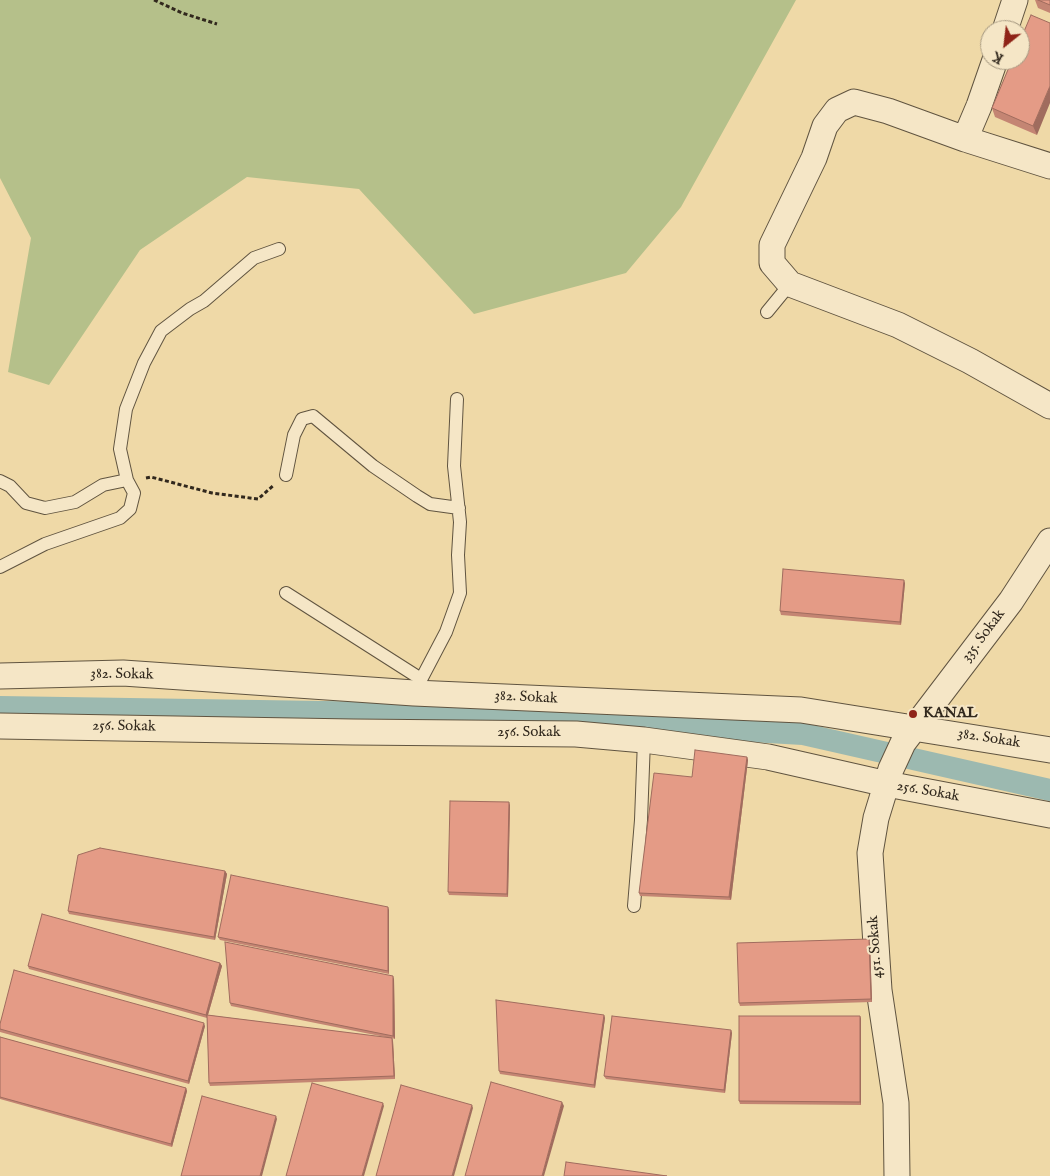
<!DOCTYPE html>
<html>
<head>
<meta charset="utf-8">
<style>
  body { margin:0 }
  #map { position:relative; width:1050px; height:1176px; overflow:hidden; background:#efd9a7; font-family:"IM FELL English",serif }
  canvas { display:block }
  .north { position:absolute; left:980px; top:20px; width:50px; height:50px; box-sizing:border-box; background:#f5e6c6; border:1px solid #a79a82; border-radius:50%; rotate:209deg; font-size:14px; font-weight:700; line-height:20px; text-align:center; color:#31281d }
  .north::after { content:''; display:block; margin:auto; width:18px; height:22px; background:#8f2418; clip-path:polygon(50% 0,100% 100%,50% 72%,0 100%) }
</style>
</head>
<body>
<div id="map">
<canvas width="1050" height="1176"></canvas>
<div class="north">K</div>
</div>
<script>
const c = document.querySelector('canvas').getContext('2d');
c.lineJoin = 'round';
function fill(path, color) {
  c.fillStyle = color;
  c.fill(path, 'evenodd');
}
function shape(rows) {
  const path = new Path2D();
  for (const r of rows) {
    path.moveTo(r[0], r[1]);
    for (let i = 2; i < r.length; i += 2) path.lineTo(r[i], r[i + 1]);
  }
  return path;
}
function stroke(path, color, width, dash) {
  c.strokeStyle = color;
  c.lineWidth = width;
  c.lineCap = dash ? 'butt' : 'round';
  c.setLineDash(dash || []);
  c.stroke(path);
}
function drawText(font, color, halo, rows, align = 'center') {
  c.font = font + ' "IM FELL English",serif';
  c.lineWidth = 4;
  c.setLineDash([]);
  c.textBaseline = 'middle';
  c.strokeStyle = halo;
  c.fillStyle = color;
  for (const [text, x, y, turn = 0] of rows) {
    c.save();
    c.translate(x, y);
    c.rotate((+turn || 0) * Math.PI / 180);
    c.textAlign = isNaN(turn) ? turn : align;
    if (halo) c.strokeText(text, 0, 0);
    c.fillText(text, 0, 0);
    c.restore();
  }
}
const green = shape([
  [0,0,796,0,681,207,626,273,474,314,359,189,247,177,140,250,49,385,8,372,31,238,0,178]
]);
const canal = shape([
  [0,707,453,714,803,734,1050,790]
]);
const path = shape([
  [154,0,182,13,217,24],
  [146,478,151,477,212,493,258,499,274,485]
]);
const lane = shape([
  [767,312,790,284],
  [286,475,294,435,302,419,313,416,373,466,417,496,430,504,459,508],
  [0,481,10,486,26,503,45,508,75,502,103,485,127,480],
  [0,567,45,544,120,518,130,509,134,493,127,480,120,449,126,409,144,363,161,331,190,309,204,301,254,258,279,249],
  [286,593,421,679],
  [414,693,446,632,460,593,458,555,460,522,454,466,457,399],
  [634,906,641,820,644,740]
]);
const street = shape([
  [1005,30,1015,0],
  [965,139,979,106,995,60],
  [1050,166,965,139,888,111,854,102,837,110,825,126,814,158,772,245,772,263,790,284,898,325,970,361,1050,406],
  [0,676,123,673,414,693,801,710,1050,750],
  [0,726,353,732,576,734,644,740,768,757,887,784,1050,815],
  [897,1176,896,1103,879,990,870,853,876,818,891,769,903,743,1011,601,1050,541]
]);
const wall = shape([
  [1035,0,1050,0,1050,13,1038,8],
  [1031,15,1037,135,995,117,992,108],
  [905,583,901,625,781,615,780,611],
  [747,757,748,760,731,900,640,896,639,893,692,777],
  [510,805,508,897,449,895,448,892],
  [225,871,227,874,215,940,69,914,68,911],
  [389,910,389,974,220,940,218,937],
  [869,939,870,942,872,1002,740,1006,739,1003],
  [220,963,222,966,208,1015,390,1038,231,1006,230,1003,394,979,395,1039,392,1038,393,1041,395,1079,210,1086,209,1083,207,1018,29,969,28,966],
  [604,1015,605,1018,595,1088,500,1074,499,1071],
  [860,1016,861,1019,861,1105,740,1104,739,1101],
  [0,1024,205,1026,189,1084,0,1032],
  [731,1030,732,1033,725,1093,606,1079,604,1076],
  [0,1037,186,1088,187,1091,172,1147,0,1099]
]);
const shadedWall = shape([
  [1050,86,1050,103,1037,135,1033,126],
  [904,580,905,583,901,625,900,622],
  [747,757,748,760,731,900,729,897],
  [509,802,510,805,508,897,507,894],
  [225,871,227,874,215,940,214,937],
  [388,907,389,910,389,974,388,971],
  [869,939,870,942,872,1002,871,999],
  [220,963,222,966,207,1018,206,1015],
  [393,976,394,979,395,1039,393,1036],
  [604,1015,605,1018,595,1088,594,1085],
  [860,1016,861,1019,861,1105,860,1102],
  [204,1023,205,1026,189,1084,188,1081],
  [731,1030,732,1033,725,1093,724,1090],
  [392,1038,393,1041,395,1079,394,1076],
  [186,1088,187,1091,172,1147,171,1144],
  [562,1102,564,1106,544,1176,542,1176],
  [383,1103,384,1106,364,1176,362,1176],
  [472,1105,473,1108,454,1176,452,1176],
  [276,1116,277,1119,262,1176,260,1176]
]);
const building = shape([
  [1038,0,1050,0,1050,5,1038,0],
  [1031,15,1050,23,1050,86,1033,126,992,108,1012,60,1020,60,1020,41,1031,15],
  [783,569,904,580,900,622,780,611,783,569],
  [695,750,747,757,729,897,639,893,654,773,692,777,695,750],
  [450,801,509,802,507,894,448,892,450,801],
  [100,848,225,871,214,937,68,911,78,855,100,848],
  [231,875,388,907,388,971,218,937,231,875],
  [42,914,220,963,206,1015,28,966,42,914],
  [869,939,871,999,739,1003,737,943,869,939],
  [225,942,393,976,393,1036,230,1003,225,942],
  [14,970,204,1023,188,1081,0,1029,0,1024,14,970],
  [496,1000,604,1015,594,1085,499,1071,496,1000],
  [207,1015,392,1038,394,1076,209,1083,207,1015],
  [612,1016,731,1030,724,1090,604,1076,612,1016],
  [739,1016,860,1016,860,1102,739,1101,739,1016],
  [0,1037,186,1088,171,1144,0,1097,0,1037],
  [491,1082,562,1102,542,1176,465,1176,491,1082],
  [312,1083,383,1103,362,1176,286,1176,312,1083],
  [401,1085,472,1105,452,1176,376,1176,401,1085],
  [202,1096,276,1116,260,1176,181,1176,202,1096],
  [566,1162,667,1176,564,1176,566,1162]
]);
const markers = [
  [913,714,5,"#8f2418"]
];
const streetNames = [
  ["335. Sokak",984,636,-53],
  ["382. Sokak",122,675,1],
  ["382. Sokak",526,698,3],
  ["256. Sokak",124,727,1],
  ["256. Sokak",529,733],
  ["382. Sokak",989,739,9],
  ["256. Sokak",928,792,10],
  ["451. Sokak",876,947,-94]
];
const poiNames = [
  ["KANAL",923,714]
];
fill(green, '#b5c08a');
stroke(canal, '#9cb9b0', 22);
stroke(lane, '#605440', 14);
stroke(street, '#605440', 27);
stroke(path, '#31281d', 3, [4, 2.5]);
stroke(lane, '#f5e6c6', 12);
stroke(street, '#f5e6c6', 25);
fill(wall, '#c48573');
fill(shadedWall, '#a06c5e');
fill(building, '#e49b86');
stroke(building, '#a06c5e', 1);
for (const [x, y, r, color] of markers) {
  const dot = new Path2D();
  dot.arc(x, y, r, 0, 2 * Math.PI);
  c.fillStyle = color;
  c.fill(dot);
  stroke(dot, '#f5e6c6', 2);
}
drawText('15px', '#31281d', '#f5e6c6', streetNames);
drawText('bold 15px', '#31281d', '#f5e6c6', poiNames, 'left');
</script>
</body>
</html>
